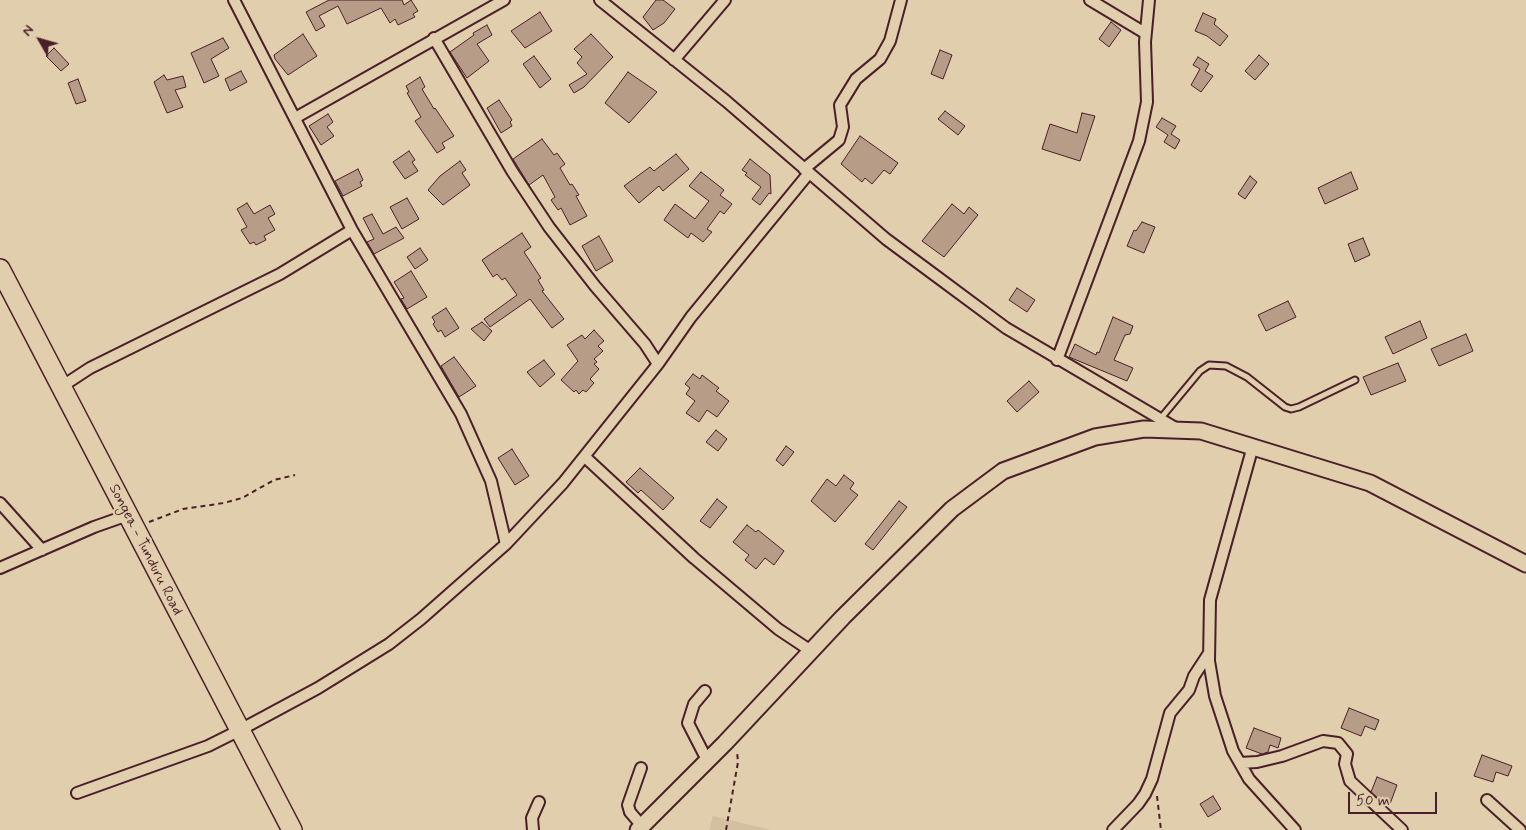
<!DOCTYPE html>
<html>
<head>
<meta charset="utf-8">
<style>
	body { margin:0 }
	#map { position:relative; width:1526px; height:830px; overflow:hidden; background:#e0ceac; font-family:Mynerve,sans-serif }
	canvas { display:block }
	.north { position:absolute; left:15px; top:15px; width:50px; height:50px; -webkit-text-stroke:4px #e0ceac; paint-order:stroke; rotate:308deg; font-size:14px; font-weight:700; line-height:20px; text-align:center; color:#4a1f2b }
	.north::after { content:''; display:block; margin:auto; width:18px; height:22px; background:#4a1f2b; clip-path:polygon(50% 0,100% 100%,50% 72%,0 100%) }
	.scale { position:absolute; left:1348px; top:792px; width:89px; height:22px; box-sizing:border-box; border:2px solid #4a1f2b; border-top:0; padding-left:6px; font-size:15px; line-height:18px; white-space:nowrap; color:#4a1f2b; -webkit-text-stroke:4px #e0ceac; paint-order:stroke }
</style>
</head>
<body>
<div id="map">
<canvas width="1526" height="830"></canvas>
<div class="north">N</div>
<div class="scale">50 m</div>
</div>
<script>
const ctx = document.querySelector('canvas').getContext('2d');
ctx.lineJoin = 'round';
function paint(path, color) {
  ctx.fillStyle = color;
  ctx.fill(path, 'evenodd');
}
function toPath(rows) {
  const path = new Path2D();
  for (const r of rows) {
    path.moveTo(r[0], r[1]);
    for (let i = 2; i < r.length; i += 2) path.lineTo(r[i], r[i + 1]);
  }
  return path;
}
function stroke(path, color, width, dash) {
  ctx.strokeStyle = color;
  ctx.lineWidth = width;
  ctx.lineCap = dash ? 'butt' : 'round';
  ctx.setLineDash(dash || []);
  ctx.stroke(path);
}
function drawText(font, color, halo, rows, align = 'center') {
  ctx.font = font + ' Mynerve,sans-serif';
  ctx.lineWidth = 4.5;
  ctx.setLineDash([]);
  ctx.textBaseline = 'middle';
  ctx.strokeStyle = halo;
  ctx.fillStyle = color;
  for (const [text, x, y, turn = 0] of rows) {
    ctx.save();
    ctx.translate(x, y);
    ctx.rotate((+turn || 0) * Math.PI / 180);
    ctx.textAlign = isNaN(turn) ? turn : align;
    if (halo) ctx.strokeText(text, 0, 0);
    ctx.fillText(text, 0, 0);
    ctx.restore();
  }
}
paint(toPath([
	[713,816,771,830,709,830]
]), '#d4bfa1');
const building = toPath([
	[329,0,402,0,404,5,411,0,418,11,413,14,415,17,398,25,395,19,390,23,381,8,347,24,338,6,319,16,325,26,316,31,306,12,329,0],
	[656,0,663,0,675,9,664,23,653,30,643,17,656,0],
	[540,12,552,31,525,48,511,31,540,12],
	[1203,13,1216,19,1214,24,1228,36,1220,46,1207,36,1195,31,1203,13],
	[1111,22,1121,30,1109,47,1099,39,1111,22],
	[487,25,492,35,477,44,489,61,467,78,450,52,474,35,473,33,487,25],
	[303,34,317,56,288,75,275,59,274,55,303,34],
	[591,34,613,57,584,87,574,93,569,85,587,74,577,63,582,57,574,49,591,34],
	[223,38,229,48,211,59,219,76,204,83,191,53,223,38],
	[54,48,69,64,61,71,46,56,54,48],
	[940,50,952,55,943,79,931,74,940,50],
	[1259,55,1269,64,1255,80,1245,71,1259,55],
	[534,56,551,79,540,88,523,64,534,56],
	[1198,57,1209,64,1205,71,1213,76,1201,92,1191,85,1200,69,1193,65,1198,57],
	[241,71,247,82,230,91,225,79,241,71],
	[628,72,657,92,629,123,605,103,628,72],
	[164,75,167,80,183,76,186,87,175,90,183,107,167,113,154,82,164,75],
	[420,77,425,87,422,89,434,109,435,108,454,136,442,143,445,148,437,153,415,121,421,117,407,93,409,92,406,86,420,77],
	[78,79,86,101,76,104,68,83,78,79],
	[499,100,512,120,510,122,512,126,501,133,487,108,499,100],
	[945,111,965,126,958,135,938,119,945,111],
	[1082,113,1095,116,1080,161,1042,149,1050,124,1077,133,1082,113],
	[328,114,333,122,327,127,334,136,321,145,309,126,328,114],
	[1162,118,1176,126,1171,134,1180,140,1175,149,1164,142,1168,135,1156,127,1162,118],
	[860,136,898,163,890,174,884,170,872,184,865,178,862,182,841,164,860,136],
	[542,139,554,155,557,153,565,164,560,168,570,185,572,184,579,195,576,196,587,216,570,225,561,208,558,210,551,200,555,197,543,175,529,185,513,159,542,139],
	[409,151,415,160,412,162,418,171,405,179,393,162,409,151],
	[676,154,689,169,663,191,659,186,639,203,624,186,650,167,654,171,676,154],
	[750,159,770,175,771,194,769,193,760,205,752,199,761,187,745,175,747,173,742,170,750,159],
	[460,161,466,170,462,173,470,185,443,205,428,190,440,176,460,161],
	[358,169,363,180,360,182,362,186,343,196,335,181,358,169],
	[701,172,724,190,720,195,732,204,724,214,720,211,707,229,712,232,703,242,691,233,688,238,664,220,675,204,695,219,709,201,689,186,701,172],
	[1351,172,1358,189,1325,204,1318,188,1351,172],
	[1250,176,1257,182,1245,199,1238,194,1250,176],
	[407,198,419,219,402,229,390,207,407,198],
	[247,203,254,214,270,205,275,214,268,218,275,230,264,236,266,240,256,245,254,242,250,244,241,230,247,227,237,209,247,203],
	[952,204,964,214,969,207,978,215,944,257,922,241,952,204],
	[372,214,383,234,396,227,404,238,374,254,367,242,374,239,363,218,372,214],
	[1142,222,1155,227,1144,253,1127,246,1134,230,1136,231,1142,222],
	[522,233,531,247,524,252,541,278,538,280,544,290,542,291,564,319,552,328,530,299,490,327,484,319,517,295,505,278,502,280,497,274,493,277,482,260,522,233],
	[599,236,613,261,596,271,582,246,599,236],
	[1363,238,1370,255,1355,262,1348,244,1363,238],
	[420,248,428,260,415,269,407,257,420,248],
	[411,271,427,297,407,309,401,299,404,298,394,282,411,271],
	[1017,288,1035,300,1027,312,1009,300,1017,288],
	[1288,301,1296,317,1266,331,1258,315,1288,301],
	[446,308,459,328,445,337,441,330,438,332,433,324,435,322,432,317,446,308],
	[1113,317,1133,326,1130,334,1125,335,1114,360,1133,368,1127,381,1069,357,1075,344,1096,355,1097,352,1099,353,1113,317],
	[1420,321,1427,338,1393,354,1385,337,1420,321],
	[482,322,492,331,484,341,471,329,482,322],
	[594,330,604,341,598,346,603,351,594,359,597,362,594,364,599,369,590,379,594,383,586,392,583,390,579,394,576,390,574,392,561,380,578,361,567,345,582,335,585,339,594,330],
	[1466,334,1473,351,1439,366,1431,349,1466,334],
	[454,357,476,386,459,397,441,366,454,357],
	[544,360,555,374,540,387,527,372,544,360],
	[1398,363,1406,381,1371,395,1363,377,1398,363],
	[693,374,700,379,702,375,719,388,716,391,729,401,717,417,707,410,699,422,686,413,695,401,686,394,690,388,685,384,693,374],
	[1029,381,1039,392,1017,412,1007,401,1029,381],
	[716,430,727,439,718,451,706,442,716,430],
	[786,446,794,452,783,466,776,460,786,446],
	[512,449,529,476,515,485,498,458,512,449],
	[640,468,674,498,663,510,641,490,638,493,626,482,640,468],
	[844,475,854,483,850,489,858,495,835,522,811,501,827,479,836,486,844,475],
	[717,499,727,507,710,528,700,521,717,499],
	[899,501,907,507,873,550,865,544,899,501],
	[747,525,756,532,758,530,784,551,774,565,765,558,756,569,745,560,749,555,733,542,747,525],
	[1349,708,1379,720,1375,730,1365,726,1361,736,1341,728,1349,708],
	[1254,728,1281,738,1278,748,1270,745,1268,752,1262,754,1246,748,1254,728],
	[1482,755,1512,766,1508,776,1496,772,1493,782,1474,776,1482,755],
	[1377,777,1397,785,1390,804,1381,801,1371,792,1377,777],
	[1213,796,1221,809,1208,817,1200,804,1213,796]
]);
paint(building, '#b79d88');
stroke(building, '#4a1f2b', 1);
const lane = toPath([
	[1161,418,1200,371,1209,365,1226,366,1247,377,1285,407,1291,409,1299,407,1355,380]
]);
const street = toPath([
	[234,0,352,230,461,414,491,481,506,544],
	[600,0,726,101,886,239,936,276,1006,328,1179,430],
	[1090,0,1145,33],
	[434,38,512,171,549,227,595,286,645,344,658,364],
	[674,60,725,0],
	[295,118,504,0],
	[804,169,839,140,843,127,840,105,856,79,880,59,890,41,901,0],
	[1057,360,1139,141,1147,102,1145,42,1149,0],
	[61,387,90,368,280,274,352,230],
	[1253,446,1210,600,1209,661,1215,696,1233,751,1249,779,1295,830],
	[585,457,694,558,778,629,811,651],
	[0,503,42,550],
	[0,568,94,527,128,515],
	[705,691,694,704,688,723,707,760],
	[1240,763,1257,762,1282,756,1323,741,1338,743,1347,754,1345,764,1350,781,1402,830],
	[641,768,628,805,630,812,642,826],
	[77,793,208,746,240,730,318,688,389,644,421,619,506,544,563,483,658,364,691,317,809,173],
	[1487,800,1520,830],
	[533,830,532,818,539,802],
	[1113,830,1138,804,1145,794,1152,779,1170,713,1189,690,1194,676,1209,653]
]);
const secondary = toPath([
	[638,830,725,743,843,617,952,509,1003,471,1095,437,1144,429,1201,431,1370,483,1526,564]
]);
const highway = toPath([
	[0,269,292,830]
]);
stroke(lane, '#4a1f2b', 9);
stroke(street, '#4a1f2b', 14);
stroke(secondary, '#4a1f2b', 19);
stroke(highway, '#4a1f2b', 22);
stroke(toPath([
	[149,522,183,509,224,503,242,498,274,480,295,475],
	[1157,796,1161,830],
	[726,830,738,762,737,751]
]), '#4a1f2b', 2, [5, 4]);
stroke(lane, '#e0ceac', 5);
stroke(street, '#e0ceac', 10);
stroke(secondary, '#e0ceac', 15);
stroke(highway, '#e0ceac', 19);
drawText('15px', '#4a1f2b', '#e0ceac', [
	["Songea - Tunduru Road",145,550,63]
]);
</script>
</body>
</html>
